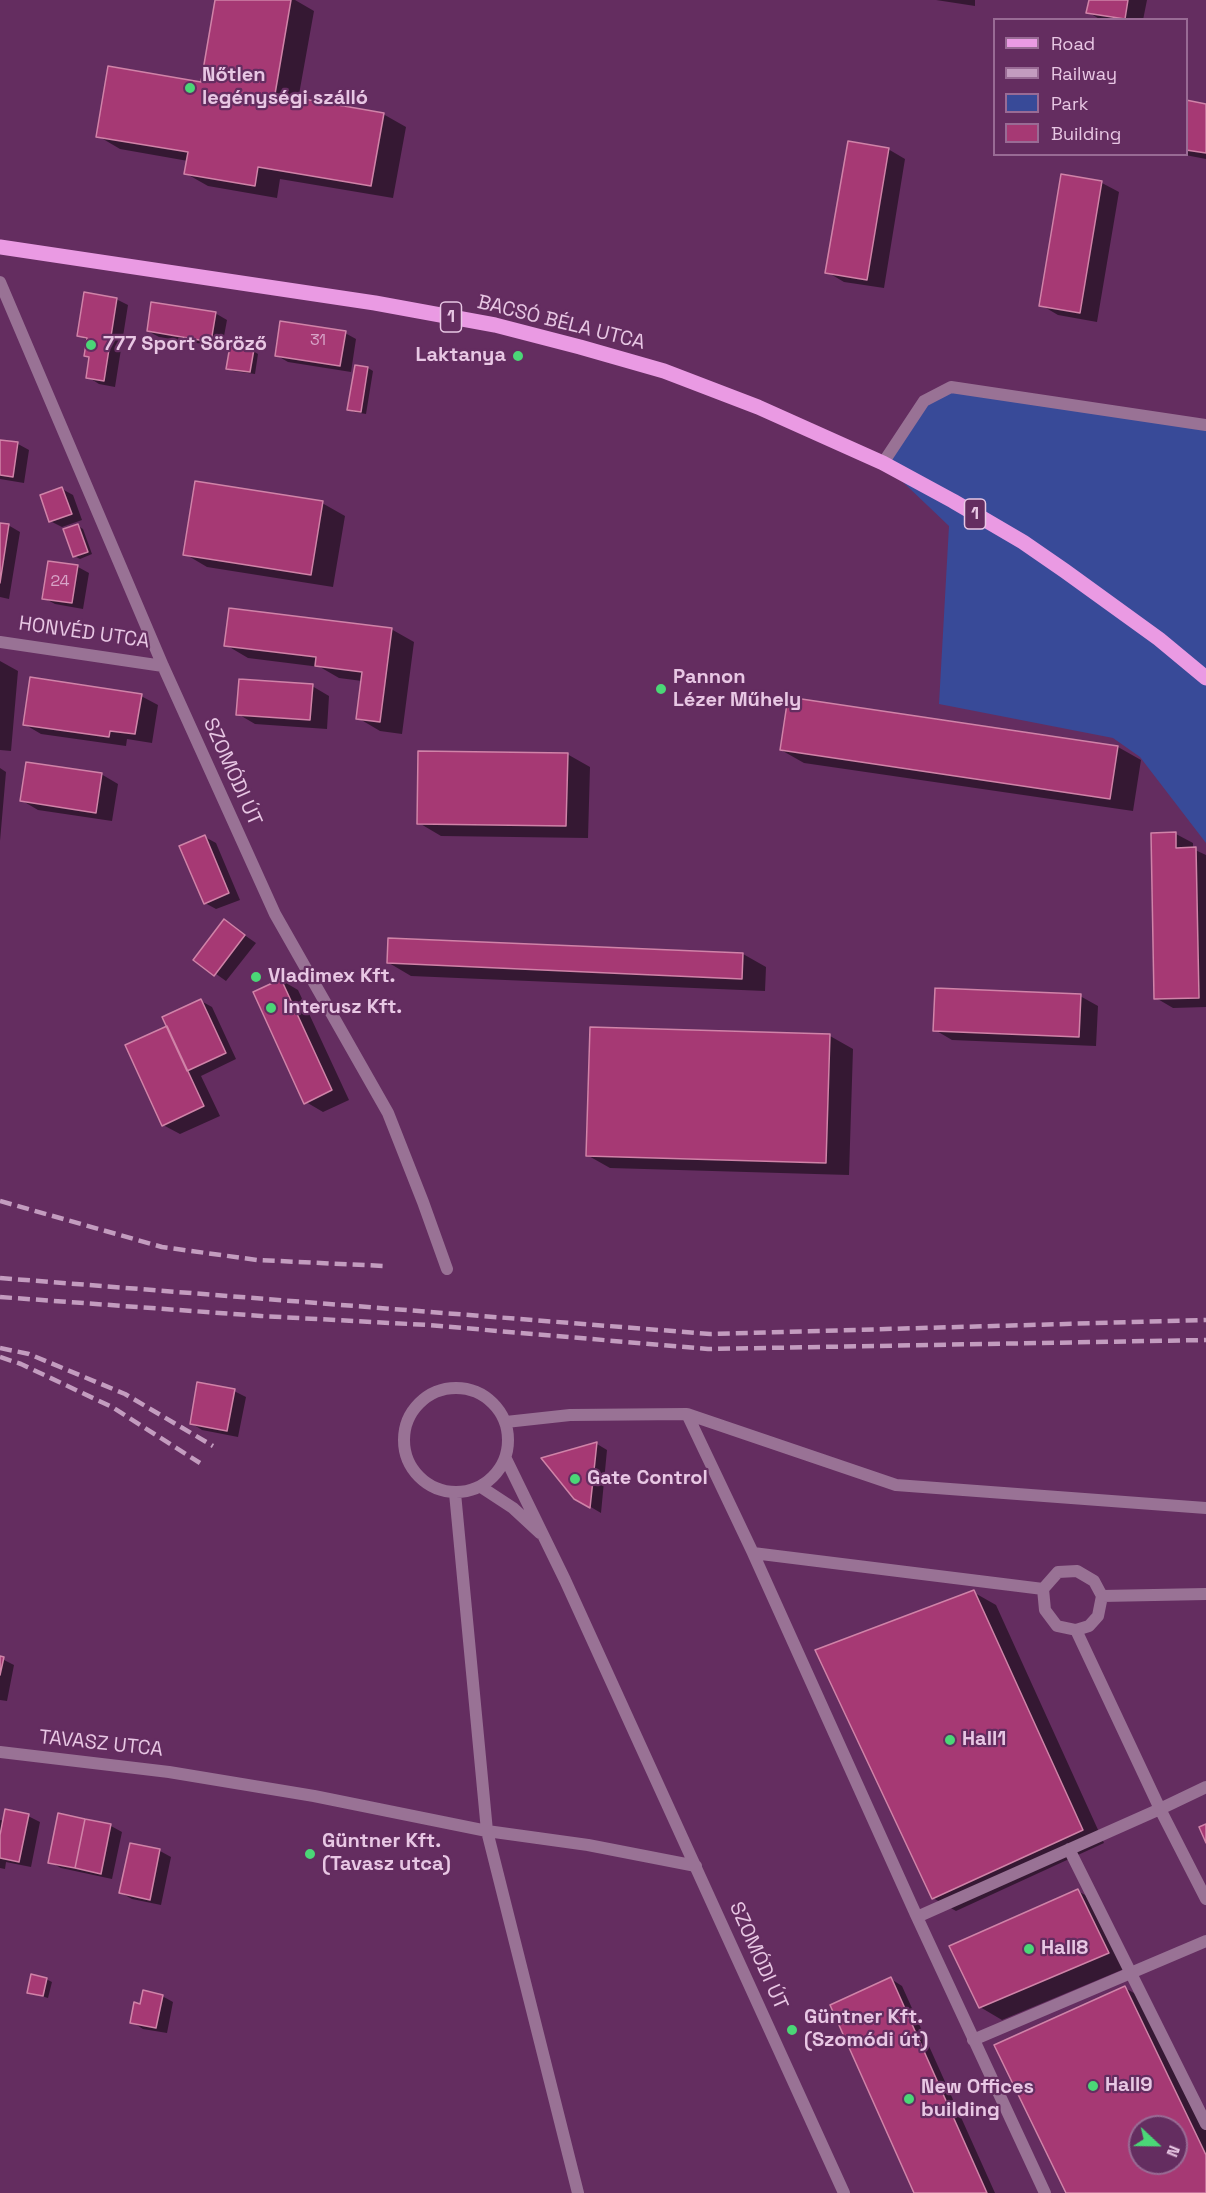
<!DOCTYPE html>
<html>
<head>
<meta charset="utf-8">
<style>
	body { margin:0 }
	#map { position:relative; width:1206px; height:2193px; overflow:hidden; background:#642d60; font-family:"Space Grotesk",sans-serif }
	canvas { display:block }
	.legend { position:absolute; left:993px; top:18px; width:195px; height:138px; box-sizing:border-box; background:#642d60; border:2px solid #996b95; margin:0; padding:8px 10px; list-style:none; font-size:18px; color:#e8c7e4 }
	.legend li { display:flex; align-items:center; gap:12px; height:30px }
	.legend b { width:30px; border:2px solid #996b95 }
	.north { position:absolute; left:1128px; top:2115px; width:60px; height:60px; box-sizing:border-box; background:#642d60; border:2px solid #996b95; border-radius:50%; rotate:112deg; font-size:16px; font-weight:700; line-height:24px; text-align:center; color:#e8c7e4 }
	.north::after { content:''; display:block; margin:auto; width:21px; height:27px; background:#4bd677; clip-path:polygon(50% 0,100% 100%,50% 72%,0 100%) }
</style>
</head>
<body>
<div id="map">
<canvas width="1206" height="2193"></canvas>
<ul class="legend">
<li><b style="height:8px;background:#ea9ae3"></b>Road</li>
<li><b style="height:8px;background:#c39cbf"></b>Railway</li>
<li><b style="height:16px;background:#384a98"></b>Park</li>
<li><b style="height:16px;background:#a63974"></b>Building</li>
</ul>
<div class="north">N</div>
</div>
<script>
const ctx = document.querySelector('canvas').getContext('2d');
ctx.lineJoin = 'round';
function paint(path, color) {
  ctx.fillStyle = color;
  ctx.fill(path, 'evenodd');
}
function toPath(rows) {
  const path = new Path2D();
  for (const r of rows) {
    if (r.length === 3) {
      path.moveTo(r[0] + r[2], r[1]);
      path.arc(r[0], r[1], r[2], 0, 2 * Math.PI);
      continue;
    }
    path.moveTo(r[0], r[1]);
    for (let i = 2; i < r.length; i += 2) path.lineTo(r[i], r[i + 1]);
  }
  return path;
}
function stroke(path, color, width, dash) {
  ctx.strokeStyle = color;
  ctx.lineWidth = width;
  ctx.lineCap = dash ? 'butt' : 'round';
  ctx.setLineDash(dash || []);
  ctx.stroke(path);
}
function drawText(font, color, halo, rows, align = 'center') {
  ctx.font = font + ' "Space Grotesk",sans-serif';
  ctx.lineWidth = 4.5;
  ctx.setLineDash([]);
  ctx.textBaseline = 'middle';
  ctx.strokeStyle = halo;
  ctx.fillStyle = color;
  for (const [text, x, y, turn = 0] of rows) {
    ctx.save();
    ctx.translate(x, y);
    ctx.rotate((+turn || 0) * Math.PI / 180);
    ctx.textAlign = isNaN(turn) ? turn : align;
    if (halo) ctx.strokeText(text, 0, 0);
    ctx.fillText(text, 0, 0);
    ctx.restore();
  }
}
paint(toPath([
	[951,387,1206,425,1206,843,1140,757,1113,738,939,704,949,526,883,463,924,401]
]), '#384a98');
paint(toPath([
	[217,0,295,0,314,11,298,100,383,114,406,127,393,198,280,179,277,198,208,186,185,173,188,161,120,149,98,136,202,84],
	[936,0,975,0,975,6],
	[1090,0,1147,0,1143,20,1101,20,1088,12],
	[1186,102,1206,105,1206,159,1180,154,1186,154],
	[888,149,905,159,884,288,844,282,827,272],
	[1062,176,1102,183,1119,192,1097,322,1058,315,1041,305],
	[116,299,128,305,115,387,99,384,88,377,91,358,88,341,79,335],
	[215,313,227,320,222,347,159,337,148,331],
	[345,333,356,339,351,372,288,362,276,355],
	[253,351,258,354,255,374,233,371,228,368],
	[368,368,373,371,366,414,354,412,349,409],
	[0,441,18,444,29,450,24,483,0,479],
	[62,489,73,495,82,520,62,527,50,521],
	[322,503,345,516,333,587,207,567,185,554],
	[0,524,8,525,20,532,9,599,0,597],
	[78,526,83,529,92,554,80,559,74,556],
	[78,567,89,573,83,609,55,604,44,598],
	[391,629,414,642,402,734,380,731,358,718,362,681,339,678,320,667,248,658,226,645],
	[0,661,18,671,11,751,0,750],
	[312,686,329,696,327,729,255,724,238,714],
	[141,696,158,705,152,743,127,739,126,746,41,734,24,724],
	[789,699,1118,747,1141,760,1133,811,804,763,781,750],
	[567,754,590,767,588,838,441,836,419,823],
	[0,768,6,772,0,841],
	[101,774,118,784,112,821,38,810,21,800],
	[1176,834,1193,843,1193,849,1206,855,1206,1007,1173,1008,1156,998],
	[205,837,216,843,240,900,216,909,205,903],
	[224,921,256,943,226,981,195,959],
	[743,954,766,967,765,991,411,976,389,963],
	[281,980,298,990,349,1100,323,1112,306,1102],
	[1080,996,1098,1006,1096,1046,952,1040,935,1030],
	[201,1001,212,1007,236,1059,201,1076,220,1116,180,1134,163,1125,168,1027],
	[592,1029,830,1036,853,1049,849,1175,610,1168,587,1155],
	[234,1391,246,1397,238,1437,202,1430,191,1423],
	[597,1444,607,1450,601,1513,584,1503],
	[973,1592,996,1605,1104,1843,956,1911,933,1898],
	[0,1658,14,1665,7,1701,0,1700],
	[28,1816,40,1822,31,1867,6,1862,5,1869,0,1868,0,1820,4,1821],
	[111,1826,122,1832,112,1879,61,1868,50,1862],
	[131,1845,160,1851,171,1857,161,1905,132,1899,121,1893],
	[1078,1891,1101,1904,1131,1966,1002,2020,980,2007],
	[46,1979,52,1982,48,1998,28,1992],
	[891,1979,902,1986,995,2193,916,2193],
	[1125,1988,1148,2001,1206,2123,1206,2193,1067,2193],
	[1140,2127,1176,2127,1176,2163,1140,2163],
	[162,1996,173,2002,167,2033,143,2029,132,2022,141,2005]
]), '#0007');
const building = toPath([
	[215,0,291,0,275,94,384,113,371,186,258,167,255,186,184,174,188,152,96,137,108,66,201,82,215,0],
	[1089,0,1128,0,1125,19,1086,13,1089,0],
	[1186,100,1206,104,1206,153,1186,150,1186,100],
	[848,141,889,148,867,280,825,273,848,141],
	[1061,174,1102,181,1080,313,1039,306,1061,174],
	[84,292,117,298,104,381,86,378,89,357,84,356,87,338,77,336,84,292],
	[151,302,216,312,211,342,147,331,151,302],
	[280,321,346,331,340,366,275,356,280,321],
	[230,346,254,349,250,372,226,369,230,346],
	[355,365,368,367,361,412,347,410,355,365],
	[0,440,18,442,13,477,0,475,0,440],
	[195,481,323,501,311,575,183,555,195,481],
	[62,487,72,514,49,522,40,495,62,487],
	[0,523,9,524,0,583,0,523],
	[78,524,88,552,73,557,63,529,78,524],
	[48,561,78,565,72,603,42,599,48,561],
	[229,608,392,628,380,722,356,719,362,672,315,666,316,657,224,646,229,608],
	[30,677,142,694,135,734,110,731,109,737,23,725,30,677],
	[239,679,313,684,310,720,236,715,239,679],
	[788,697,1118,746,1110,799,780,750,788,697],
	[418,751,568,753,566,826,417,824,418,751],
	[26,762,102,773,96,813,20,801,26,762],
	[1176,832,1176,848,1196,847,1199,998,1154,999,1151,833,1176,832],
	[205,835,229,893,204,904,179,846,205,835],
	[224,919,245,935,214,976,193,960,224,919],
	[388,938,743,953,742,979,387,963,388,938],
	[281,979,332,1090,304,1104,253,992,281,979],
	[935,988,1081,994,1079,1037,933,1031,935,988],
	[201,999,226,1053,187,1071,162,1017,201,999],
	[167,1026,204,1106,162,1126,125,1045,167,1026],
	[590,1027,830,1034,826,1163,586,1156,590,1027],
	[197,1382,235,1389,227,1431,190,1424,197,1382],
	[597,1442,590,1508,574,1499,541,1458,597,1442],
	[974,1590,1083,1830,932,1899,815,1650,974,1590],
	[0,1656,4,1657,0,1675,0,1656],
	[5,1809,29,1814,19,1862,0,1858,0,1835,5,1809],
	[58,1813,85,1819,75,1868,48,1863,58,1813],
	[85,1819,111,1824,101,1874,75,1868,85,1819],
	[1206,1824,1206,1843,1199,1827,1206,1824],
	[130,1843,160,1849,150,1900,119,1893,130,1843],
	[1078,1889,1109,1953,979,2008,949,1946,1078,1889],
	[31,1974,47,1978,43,1996,27,1993,31,1974],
	[891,1977,987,2193,914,2193,830,2005,891,1977],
	[1125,1986,1206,2155,1206,2193,1066,2193,994,2045,1125,1986],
	[1140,2127,1176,2127,1176,2163,1140,2163,1140,2127],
	[143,1990,163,1995,156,2028,130,2023,134,2002,140,2004,143,1990]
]);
paint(building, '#a63974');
stroke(building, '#d083a8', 1.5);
stroke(toPath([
	[0,282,163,666,275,914,388,1113,423,1202,447,1269],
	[883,463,924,401,951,387,1206,425],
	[0,642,163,666],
	[456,1440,52],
	[506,1422,570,1415,687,1414],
	[506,1459,565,1580,844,2193],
	[481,1487,513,1508,540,1533],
	[455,1493,487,1831,578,2193],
	[753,1553,917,1917,1160,1809,1076,1630],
	[1077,1571,1094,1581,1102,1596,1098,1616,1089,1626,1076,1630,1057,1626,1045,1610,1043,1589,1058,1572,1077,1571],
	[1043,1589,753,1553,687,1414,896,1485,1206,1508],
	[1102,1596,1206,1594],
	[0,1752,169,1772,314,1796,487,1831,588,1845,696,1866],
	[1206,1787,1160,1809,1206,1899],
	[1069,1849,1206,2124],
	[917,1917,1045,2193],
	[973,2040,1206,1941]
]), '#997295', 12);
stroke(toPath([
	[0,247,375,303,495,325,580,347,664,371,758,407,883,463,953,501,1023,542,1065,571,1159,639,1206,678]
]), '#ea9ae3', 15);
stroke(toPath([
	[0,1201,162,1247,257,1260,384,1266],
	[0,1278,710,1334,1206,1320],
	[0,1297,261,1316,428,1325,708,1349,1206,1340],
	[0,1348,29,1354,125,1394,213,1446],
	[0,1357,21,1364,112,1407,200,1463]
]), '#c39cbf', 4.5, [12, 6]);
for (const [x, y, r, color] of [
	[190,88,6,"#4bd677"],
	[91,345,6,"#4bd677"],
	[518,356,6,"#4bd677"],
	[661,689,6,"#4bd677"],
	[256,977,6,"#4bd677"],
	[271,1008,6,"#4bd677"],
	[575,1479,6,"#4bd677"],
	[950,1740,6,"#4bd677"],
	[310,1854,6,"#4bd677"],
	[1029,1949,6,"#4bd677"],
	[792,2030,6,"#4bd677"],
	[1093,2086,6,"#4bd677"],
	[909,2099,6,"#4bd677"]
]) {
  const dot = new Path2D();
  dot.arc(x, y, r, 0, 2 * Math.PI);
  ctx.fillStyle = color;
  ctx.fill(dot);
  stroke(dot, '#642d60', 2);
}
drawText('16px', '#d8a4c8', null, [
	["31",318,341],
	["24",60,582]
]);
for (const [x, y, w] of [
	[451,317,21],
	[975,514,21]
]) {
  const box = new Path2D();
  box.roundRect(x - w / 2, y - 15, w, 30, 4.5);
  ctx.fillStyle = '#642d60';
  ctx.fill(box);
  stroke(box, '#e8c7e4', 1.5);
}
drawText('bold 18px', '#e8c7e4', null, [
	["1",451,317],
	["1",975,514]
]);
drawText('bold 20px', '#e8c7e4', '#642d60', [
	["Nőtlen",202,76],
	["legénységi szálló",202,99],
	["777 Sport Söröző",103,345],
	["Laktanya",506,356,"right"],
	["Pannon",673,678],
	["Lézer Műhely",673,701],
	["Vladimex Kft.",268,977],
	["Interusz Kft.",283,1008],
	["Gate Control",587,1479],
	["Hall1",962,1740],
	["Güntner Kft.",322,1842],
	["(Tavasz utca)",322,1865],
	["Hall8",1041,1949],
	["Güntner Kft.",804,2018],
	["(Szomódi út)",804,2041],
	["Hall9",1105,2086],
	["New Offices",921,2088],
	["building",921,2111]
], 'left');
drawText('20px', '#e8c7e4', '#642d60', [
	["BACSÓ BÉLA UTCA",561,323,14],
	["HONVÉD UTCA",84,633,8],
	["SZOMÓDI ÚT",232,772,66],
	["TAVASZ UTCA",101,1744,6],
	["SZOMÓDI ÚT",758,1956,66]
]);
</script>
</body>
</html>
